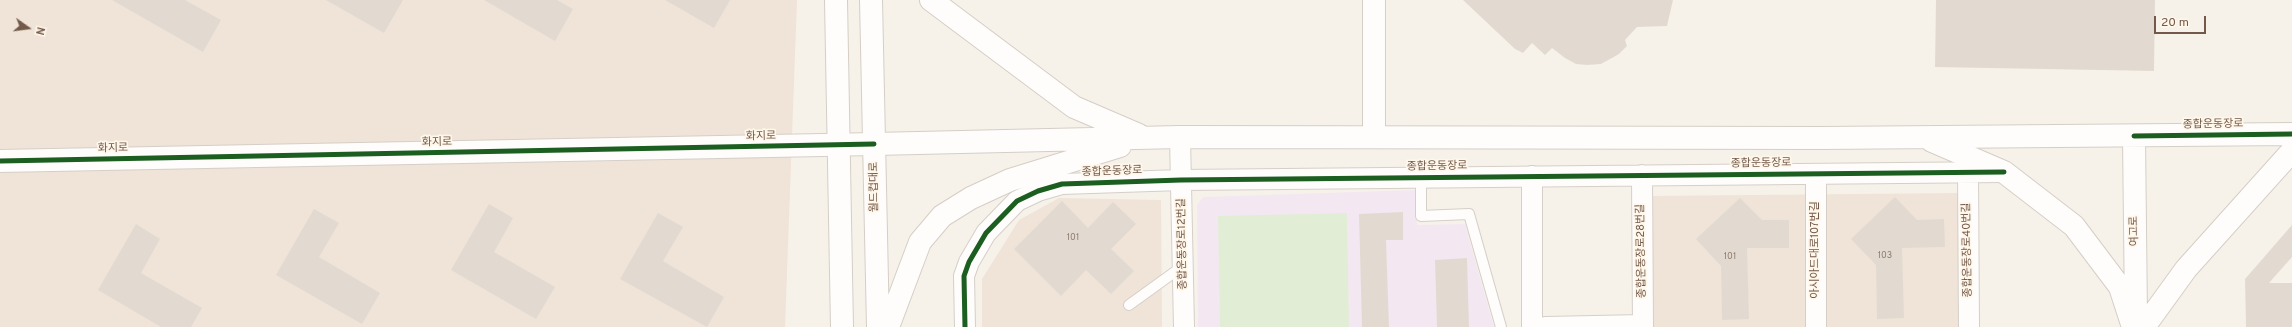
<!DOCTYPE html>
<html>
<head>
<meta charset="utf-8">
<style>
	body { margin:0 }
	#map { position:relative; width:2292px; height:327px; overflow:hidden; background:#f6f2ea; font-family:Overpass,sans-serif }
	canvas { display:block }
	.north { position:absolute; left:8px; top:8px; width:40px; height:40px; -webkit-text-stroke:3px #fff7ea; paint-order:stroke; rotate:104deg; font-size:11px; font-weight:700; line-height:16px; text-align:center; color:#73594a }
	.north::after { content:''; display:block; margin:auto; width:14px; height:18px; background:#73594a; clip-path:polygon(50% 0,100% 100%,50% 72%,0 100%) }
	.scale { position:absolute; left:2154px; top:16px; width:52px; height:18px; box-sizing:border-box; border:2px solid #73594a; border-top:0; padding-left:5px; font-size:12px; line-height:14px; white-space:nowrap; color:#73594a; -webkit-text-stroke:3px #fff7ea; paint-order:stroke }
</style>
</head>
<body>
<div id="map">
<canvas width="2292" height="327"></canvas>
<div class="north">N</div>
<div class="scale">20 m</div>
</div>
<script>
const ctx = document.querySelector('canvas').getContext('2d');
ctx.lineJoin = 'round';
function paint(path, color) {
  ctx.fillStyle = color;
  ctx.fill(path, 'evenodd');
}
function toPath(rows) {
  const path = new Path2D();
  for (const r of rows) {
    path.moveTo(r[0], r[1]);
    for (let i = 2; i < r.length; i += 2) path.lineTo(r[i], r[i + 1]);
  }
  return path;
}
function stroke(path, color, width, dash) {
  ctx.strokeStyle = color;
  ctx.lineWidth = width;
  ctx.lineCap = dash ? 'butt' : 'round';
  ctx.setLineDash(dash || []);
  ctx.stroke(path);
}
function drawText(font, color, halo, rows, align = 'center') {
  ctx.font = font + ' Overpass,"Noto Sans KR",sans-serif';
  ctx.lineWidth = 3.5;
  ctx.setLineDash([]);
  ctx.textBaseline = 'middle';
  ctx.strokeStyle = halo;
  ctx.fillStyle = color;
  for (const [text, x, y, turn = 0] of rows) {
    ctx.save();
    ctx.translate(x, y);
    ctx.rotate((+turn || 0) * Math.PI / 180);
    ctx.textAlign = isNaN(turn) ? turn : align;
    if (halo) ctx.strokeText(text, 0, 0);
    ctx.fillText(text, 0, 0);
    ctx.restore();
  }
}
paint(toPath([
	[0,0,797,0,785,327,0,327],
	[1959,193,1959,327,1652,327,1651,196],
	[1059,198,1161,200,1162,327,982,327,982,279,1019,220]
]), '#efe4d7');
paint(toPath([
	[1415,190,1417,225,1465,224,1494,327,1198,327,1197,205,1203,197]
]), '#f3e8f2');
paint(toPath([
	[1347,213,1349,327,1220,327,1218,216]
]), '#e2edd5');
paint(toPath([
	[112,0,185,0,221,20,203,52],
	[326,0,403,0,384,33],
	[484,0,557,0,573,9,555,41],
	[665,0,730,0,714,28],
	[1463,0,1673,0,1667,26,1637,27,1625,40,1627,46,1619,54,1601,64,1587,65,1576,64,1565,58,1552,48,1545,55,1532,43,1523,53,1515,49],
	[1936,0,2155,0,2154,71,1935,67],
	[1895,197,1917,220,1944,219,1945,247,1902,248,1904,318,1877,319,1876,265,1851,239],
	[1740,198,1762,220,1789,220,1789,248,1747,248,1749,319,1722,320,1721,266,1696,239],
	[1062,201,1088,228,1113,202,1136,224,1111,249,1134,271,1111,294,1086,270,1061,296,1014,249],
	[489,204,513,218,494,252,555,287,536,319,451,270],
	[314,209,339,223,319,257,380,293,362,324,276,275],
	[1403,212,1403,240,1386,240,1389,327,1362,327,1359,214],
	[658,213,683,227,663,261,724,297,707,327,620,279],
	[136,224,160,239,141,273,202,308,191,327,161,327,98,290],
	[2292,225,2292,257,2269,283,2292,283,2292,327,2246,327,2245,279],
	[1467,258,1469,327,1437,327,1435,260]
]), '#e2dad1');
const service = toPath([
	[1421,177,1421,216,1469,214,1501,327],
	[1129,305,1183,266]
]);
const minor = toPath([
	[1180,137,1184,327],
	[1968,172,1969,327],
	[1816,174,1816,327],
	[1642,175,1643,327],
	[1532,176,1532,327],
	[965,327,964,276,969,262,986,233,1017,201,1038,191,1062,184,1181,180,2004,172],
	[1545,327,1643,325]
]);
const tertiary = toPath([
	[1374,0,1374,137],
	[0,161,874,144]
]);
const secondary = toPath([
	[836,0,842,327],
	[871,0,878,327],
	[931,0,1074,107,1139,135],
	[2134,136,2136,316],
	[1932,141,2004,172,2074,226,2120,287,2133,327],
	[874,144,1180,137,1822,138,2292,134],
	[888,327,920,242,942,216,971,198,1010,180,1120,146],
	[2144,327,2186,269,2292,151]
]);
stroke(service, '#d5cfc8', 12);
stroke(minor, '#d5cfc8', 22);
stroke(tertiary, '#d5cfc8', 24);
stroke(secondary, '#d5cec6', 24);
stroke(service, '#fefdfc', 10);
stroke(minor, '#fefdfc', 20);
stroke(tertiary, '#fefdfc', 22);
stroke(secondary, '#fefdfc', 22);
stroke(toPath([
	[2134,136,2292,134],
	[0,161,874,144],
	[965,327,964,276,969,262,986,233,1017,201,1038,191,1062,184,1181,180,2004,172]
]), '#1b5e20', 5);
drawText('9px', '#907b6e', null, [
	["101",1073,238],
	["103",1885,256],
	["101",1730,257]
]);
drawText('11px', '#73594a', '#fff7ea', [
	["종합운동장로",2213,125,-1],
	["화지로",761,137,-1],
	["화지로",437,143,-1],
	["화지로",113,149,-1],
	["종합운동장로",1761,164,-1],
	["종합운동장로",1437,167,-1],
	["종합운동장로",1112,172,-2],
	["월드컵대로",875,187,-91],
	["여고로",2135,231,-91],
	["종합운동장로12번길",1183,244,-91],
	["아시아드대로107번길",1816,250,-90],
	["종합운동장로40번길",1968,250,-91],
	["종합운동장로28번길",1642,251,-91]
]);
</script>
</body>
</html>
